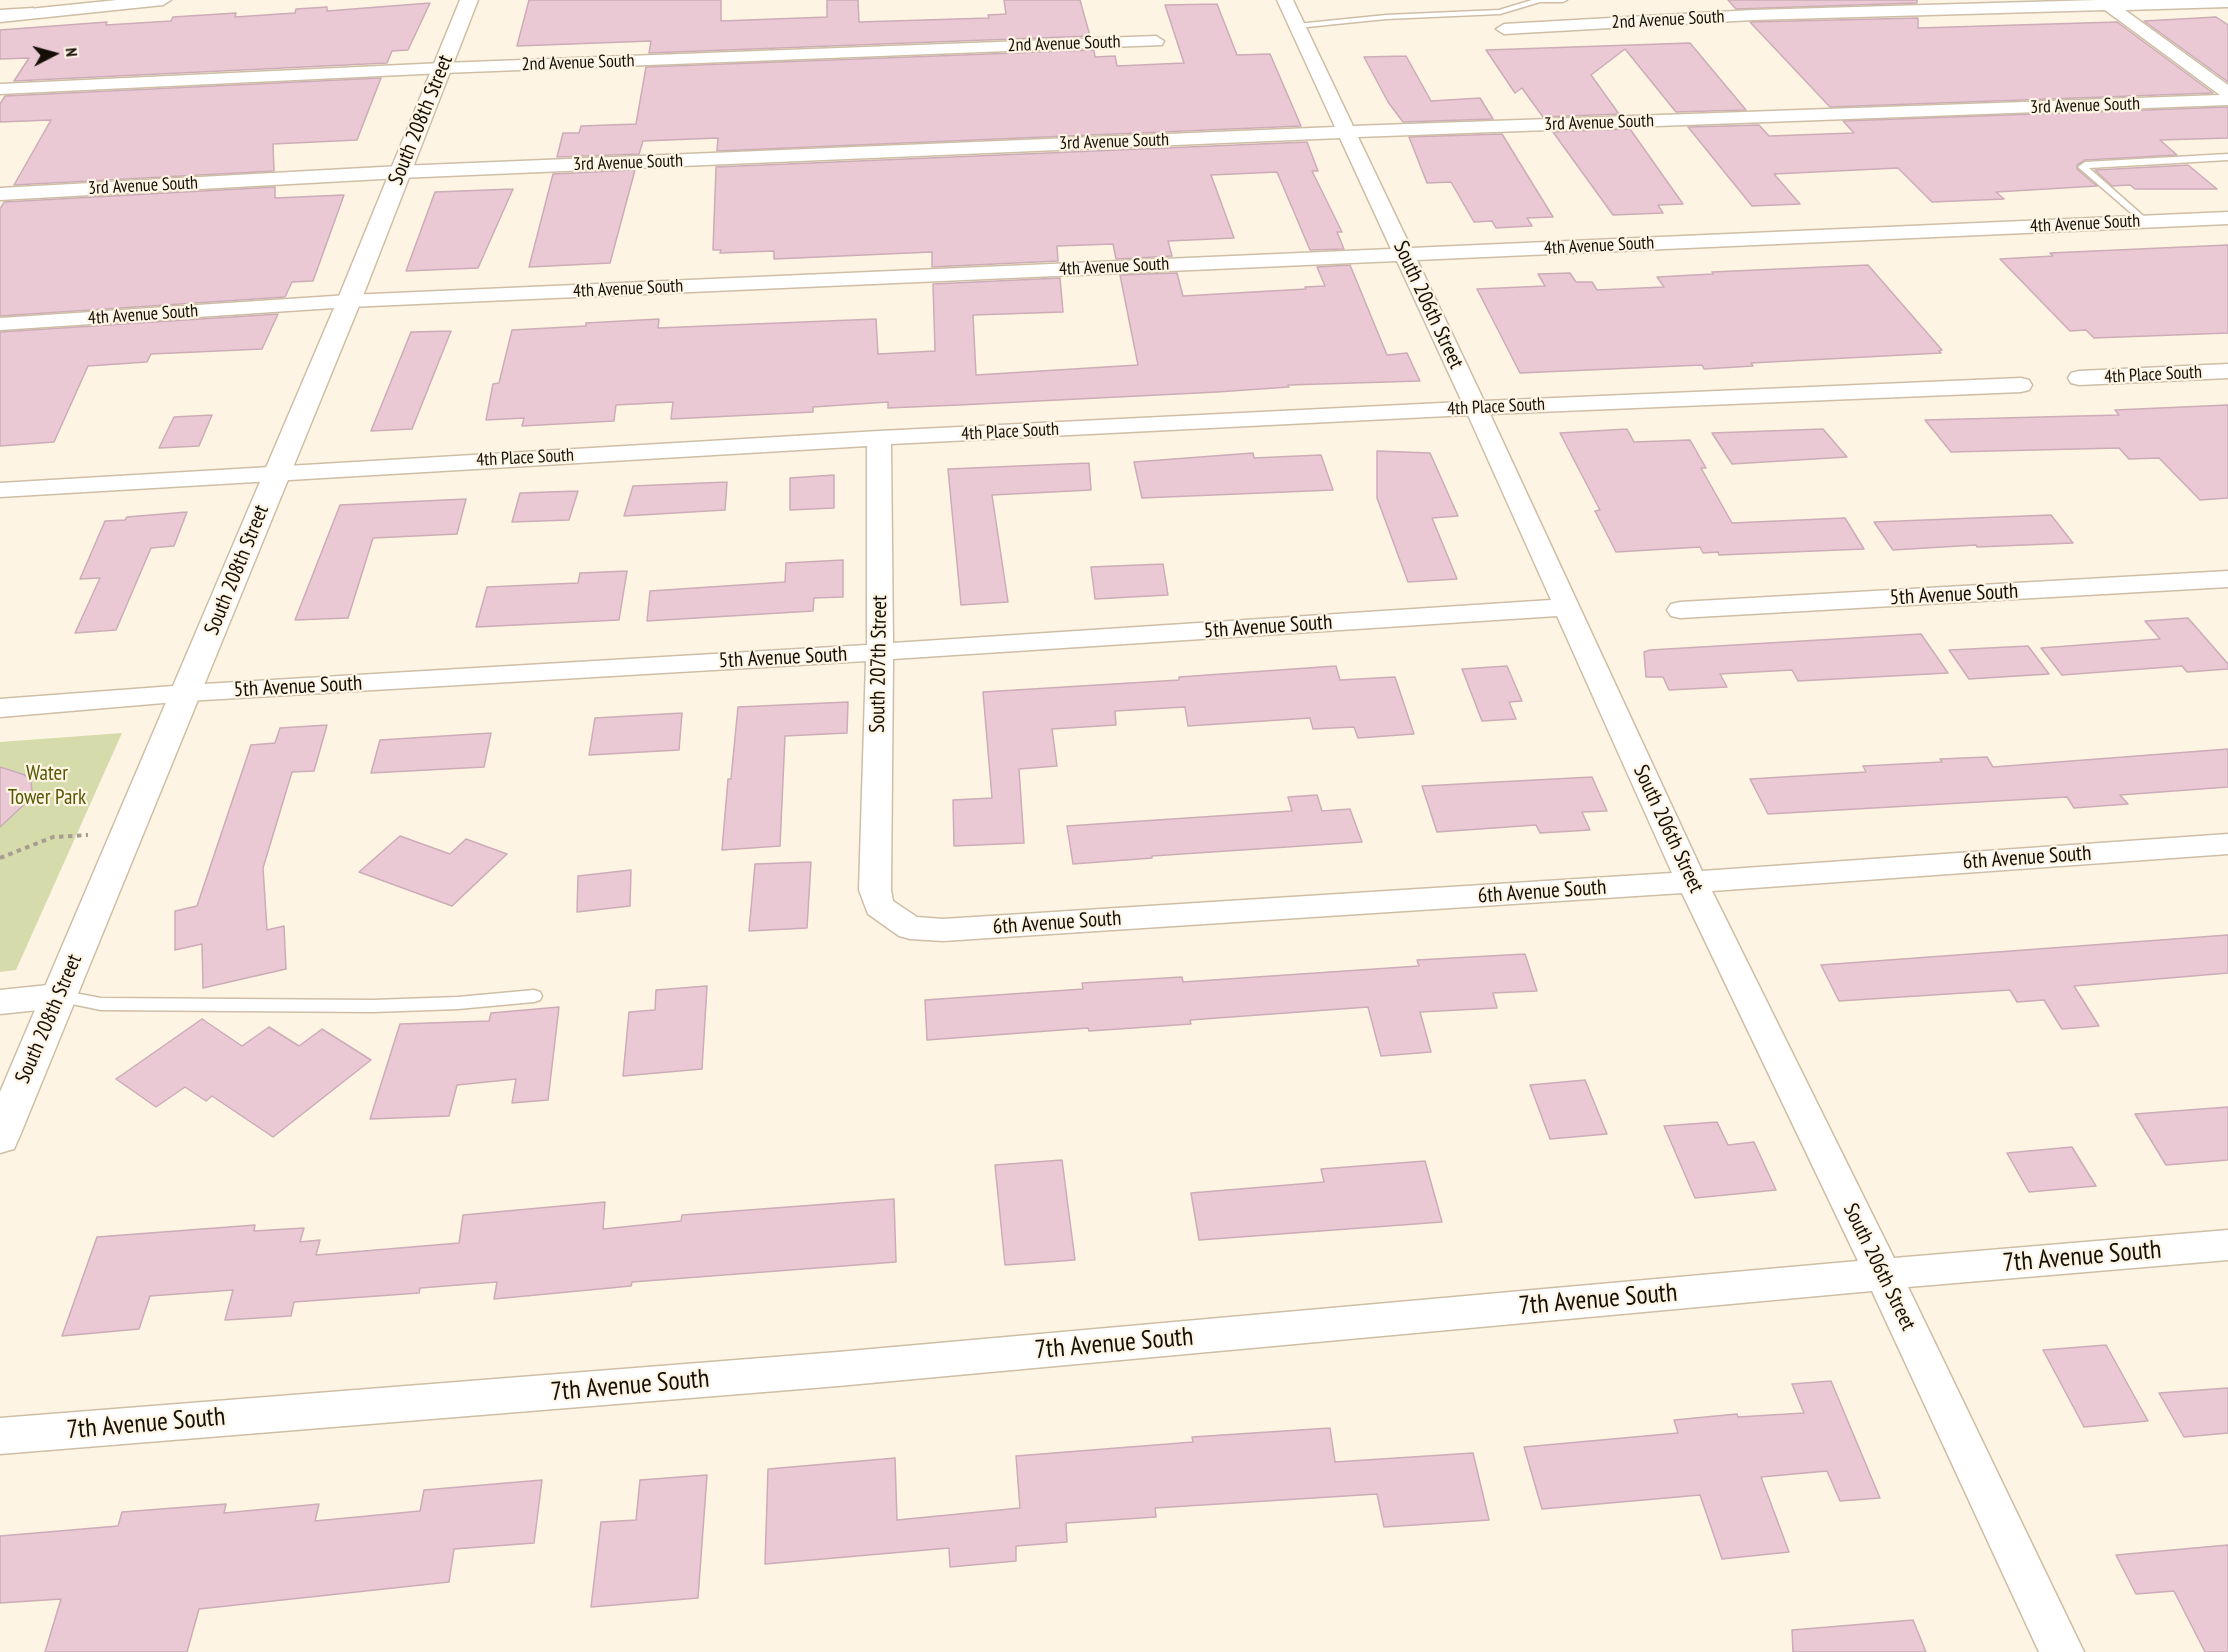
<!DOCTYPE html>
<html>
<head>
<meta charset="utf-8">
<style>
	body { margin:0 }
	#map { position:relative; width:2228px; height:1652px; overflow:hidden; background:#fef4e4; font-family:"PT Sans Narrow",sans-serif }
	canvas { display:block }
	.north { position:absolute; left:24px; top:24px; width:60px; height:60px; -webkit-text-stroke:4px #fef4e4; paint-order:stroke; rotate:84deg; font-size:16px; font-weight:700; line-height:24px; text-align:center; color:#140f06 }
	.north::after { content:''; display:block; margin:auto; width:21px; height:27px; background:#140f06; clip-path:polygon(50% 0,100% 100%,50% 72%,0 100%) }
</style>
</head>
<body>
<div id="map">
<canvas width="2228" height="1652"></canvas>
<div class="north">N</div>
</div>
<script>
const ctx = document.querySelector('canvas').getContext('2d');
ctx.lineJoin = 'round';
function paint(path, color) {
  ctx.fillStyle = color;
  ctx.fill(path, 'evenodd');
}
function toPath(rows) {
  const path = new Path2D();
  for (const r of rows) {
    path.moveTo(r[0], r[1]);
    for (let i = 2; i < r.length; i += 2) path.lineTo(r[i], r[i + 1]);
  }
  return path;
}
function stroke(path, color, width, dash) {
  ctx.strokeStyle = color;
  ctx.lineWidth = width;
  ctx.lineCap = dash ? 'butt' : 'round';
  ctx.setLineDash(dash || []);
  ctx.stroke(path);
}
function drawText(font, color, halo, rows, align = 'center') {
  ctx.font = font + ' "PT Sans Narrow",sans-serif';
  ctx.lineWidth = 4.5;
  ctx.setLineDash([]);
  ctx.textBaseline = 'middle';
  ctx.strokeStyle = halo;
  ctx.fillStyle = color;
  for (const [text, x, y, turn = 0] of rows) {
    ctx.save();
    ctx.translate(x, y);
    ctx.rotate((+turn || 0) * Math.PI / 180);
    ctx.textAlign = isNaN(turn) ? turn : align;
    if (halo) ctx.strokeText(text, 0, 0);
    ctx.fillText(text, 0, 0);
    ctx.restore();
  }
}
paint(toPath([
	[122,733,16,970,0,972,0,742]
]), '#d6dbab');
const building = toPath([
	[529,0,721,0,721,21,827,17,827,0,858,0,859,22,989,18,988,15,1006,14,1004,0,1080,0,1090,36,649,53,651,41,517,46,529,0],
	[1728,0,1917,0,1917,3,1736,9,1728,0],
	[430,3,408,50,392,51,387,63,14,81,29,58,0,59,0,30,107,22,106,25,171,21,173,17,236,13,235,17,295,13,296,9,327,7,327,11,430,3],
	[1217,4,1237,55,1270,54,1301,126,717,151,718,138,643,141,639,154,557,157,563,133,579,133,581,126,636,124,646,67,1094,50,1095,57,1115,56,1117,66,1184,63,1165,5,1217,4],
	[2216,17,2228,25,2228,82,2144,21,2216,17],
	[1918,18,1918,28,2117,22,2213,93,1830,107,1750,22,1918,18],
	[1690,43,1746,110,1676,112,1625,49,1591,75,1619,114,1543,117,1522,88,1515,93,1486,50,1690,43],
	[1406,56,1431,101,1480,98,1493,119,1403,122,1388,102,1364,57,1406,56],
	[381,78,357,140,273,144,274,171,14,185,51,120,0,122,0,104,5,96,381,78],
	[2228,107,2228,138,2160,140,2177,155,2085,160,2077,165,2077,169,2097,186,1996,192,2004,199,1932,202,1898,168,1774,174,1800,204,1752,206,1688,127,1759,125,1769,136,1854,133,1843,121,2228,107],
	[1630,129,1683,204,1658,205,1663,213,1613,215,1553,132,1630,129],
	[1502,134,1553,217,1527,218,1532,226,1496,228,1492,221,1474,222,1451,182,1427,183,1409,137,1502,134],
	[1307,142,1318,171,1312,171,1342,232,1337,232,1344,249,1310,250,1277,172,1211,175,1234,238,1168,241,1172,256,1116,259,1113,244,1057,246,1058,261,932,267,932,252,774,259,774,251,720,253,721,250,713,250,716,167,1307,142],
	[2188,165,2217,189,2135,189,2130,185,2112,186,2095,170,2188,165],
	[635,170,610,263,529,267,553,174,635,170],
	[275,187,275,198,344,195,313,281,292,282,285,297,0,316,0,209,4,202,275,187],
	[513,189,478,268,406,271,435,192,513,189],
	[2228,245,2228,333,2094,338,2086,330,2070,331,2000,259,2053,256,2050,253,2228,245],
	[1350,265,1387,355,1407,353,1420,381,1288,385,1289,387,1217,392,959,405,888,408,888,402,813,407,813,412,671,419,673,402,616,405,614,421,522,426,524,418,486,420,493,384,499,383,512,330,586,326,586,323,659,319,658,328,876,319,878,354,935,351,933,284,1060,278,1063,312,973,315,976,375,1138,365,1120,275,1177,273,1183,296,1306,289,1305,287,1325,286,1317,267,1350,265],
	[1868,265,1942,350,1939,351,1941,353,1751,363,1753,366,1704,369,1702,365,1520,373,1477,289,1545,286,1538,274,1570,273,1576,282,1592,282,1597,290,1664,287,1657,277,1713,274,1712,272,1868,265],
	[278,314,262,349,151,354,147,362,88,366,54,442,0,446,0,332,278,314],
	[451,331,412,429,371,431,411,332,451,331],
	[2228,405,2228,498,2200,500,2159,458,2129,459,2119,448,1951,452,1925,420,2119,415,2115,410,2228,405],
	[212,415,199,446,159,448,174,417,212,415],
	[1627,429,1634,442,1690,440,1706,468,1701,468,1732,523,1845,518,1864,549,1719,555,1718,552,1703,553,1700,547,1616,552,1595,511,1600,510,1560,433,1627,429],
	[1823,429,1847,457,1732,464,1712,433,1823,429],
	[1377,451,1430,453,1458,516,1432,518,1457,579,1408,582,1377,498,1377,451],
	[1253,453,1254,458,1321,455,1333,490,1142,498,1134,462,1253,453],
	[1089,463,1091,490,992,495,1008,602,961,605,948,469,1089,463],
	[834,475,834,508,790,510,790,478,834,475],
	[727,482,725,510,624,516,633,486,727,482],
	[578,491,569,520,512,522,520,493,578,491],
	[466,499,457,534,373,538,348,618,295,620,340,505,466,499],
	[187,512,174,546,151,548,116,630,75,633,100,578,80,579,105,521,125,520,127,517,187,512],
	[2051,515,2073,543,1977,547,1976,545,1893,550,1874,522,2051,515],
	[843,560,843,597,814,598,813,611,647,621,650,591,785,582,786,563,843,560],
	[1163,564,1168,595,1095,599,1091,567,1163,564],
	[627,571,619,620,476,627,487,587,578,583,580,573,627,571],
	[2188,618,2228,664,2228,669,2187,672,2182,666,2062,675,2041,648,2160,639,2145,621,2188,618],
	[1921,634,1948,673,1798,681,1792,670,1720,674,1727,687,1669,690,1663,677,1646,677,1644,652,1650,650,1921,634],
	[2028,646,2049,674,1969,679,1949,650,2028,646],
	[1336,666,1340,680,1395,677,1414,734,1358,738,1354,727,1313,729,1310,718,1188,726,1185,707,1115,711,1116,725,1052,729,1057,766,1019,769,1024,843,954,846,953,800,992,798,983,692,1179,680,1179,677,1336,666],
	[1507,666,1522,701,1509,702,1516,719,1482,721,1462,669,1507,666],
	[848,702,847,733,785,736,780,846,722,850,728,779,731,779,738,707,848,702],
	[682,713,679,750,589,755,595,718,682,713],
	[327,725,314,771,292,772,263,868,267,930,284,926,286,969,203,988,202,944,175,950,175,911,197,906,251,745,275,743,280,728,327,725],
	[491,733,484,767,371,773,380,740,491,733],
	[2228,749,2228,787,2120,795,2128,804,2074,808,2067,797,1768,814,1750,779,1866,772,1863,766,1942,762,1940,759,1987,757,1993,767,2228,749],
	[0,767,25,775,31,782,32,791,28,801,0,827,0,767],
	[1592,777,1607,811,1582,812,1590,830,1540,833,1536,825,1437,832,1422,786,1592,777],
	[1317,795,1322,811,1350,809,1362,842,1152,856,1152,858,1073,864,1067,826,1292,811,1288,797,1317,795],
	[400,836,450,854,466,839,507,854,452,906,359,872,400,836],
	[811,862,807,928,749,931,755,864,811,862],
	[631,870,630,906,577,912,578,876,631,870],
	[2228,935,2228,973,2074,986,2099,1026,2062,1029,2044,1000,2017,1002,2010,990,1839,1001,1821,965,2228,935],
	[1525,954,1537,991,1493,993,1497,1008,1420,1012,1431,1052,1381,1056,1368,1007,1190,1020,1191,1024,1089,1031,1088,1028,927,1040,925,1000,1083,989,1082,983,1182,977,1183,982,1419,966,1417,960,1525,954],
	[707,986,702,1069,623,1076,629,1012,655,1010,656,990,707,986],
	[559,1007,548,1100,512,1103,516,1079,457,1085,449,1116,370,1119,400,1024,489,1021,491,1013,559,1007],
	[202,1019,242,1046,269,1027,299,1046,322,1029,371,1060,273,1137,212,1096,206,1101,185,1087,156,1107,116,1079,202,1019],
	[1585,1080,1607,1134,1550,1139,1530,1085,1585,1080],
	[2228,1107,2228,1160,2166,1165,2135,1114,2228,1107],
	[1717,1122,1728,1145,1754,1142,1776,1190,1695,1198,1664,1126,1717,1122],
	[2072,1147,2096,1186,2029,1192,2007,1153,2072,1147],
	[1062,1160,1075,1260,1005,1265,995,1165,1062,1160],
	[1425,1161,1442,1222,1199,1240,1191,1193,1324,1182,1321,1169,1425,1161],
	[894,1199,896,1262,632,1282,631,1286,494,1299,497,1282,420,1288,419,1293,294,1302,291,1316,225,1320,233,1290,150,1296,139,1329,62,1336,97,1237,255,1225,254,1231,304,1228,300,1242,320,1240,316,1255,459,1243,463,1215,605,1202,603,1229,681,1221,682,1215,894,1199],
	[2106,1345,2148,1421,2084,1427,2043,1350,2106,1345],
	[1831,1381,1880,1498,1840,1501,1827,1471,1761,1477,1789,1552,1722,1559,1700,1495,1542,1509,1524,1447,1678,1433,1674,1420,1737,1414,1738,1417,1804,1413,1792,1384,1831,1381],
	[2228,1388,2228,1433,2184,1437,2159,1393,2228,1388],
	[1330,1428,1335,1462,1473,1453,1489,1520,1384,1527,1377,1494,1155,1508,1156,1517,1066,1523,1067,1542,1016,1546,1016,1561,950,1567,949,1548,765,1564,768,1469,895,1458,897,1520,1020,1508,1016,1456,1193,1442,1192,1437,1330,1428],
	[707,1475,698,1598,591,1607,601,1522,636,1520,640,1480,707,1475],
	[542,1480,534,1543,454,1549,449,1582,199,1609,187,1652,45,1652,61,1599,0,1603,0,1536,118,1526,122,1512,226,1504,224,1513,319,1504,315,1521,420,1511,424,1490,542,1480],
	[2228,1545,2228,1652,2205,1652,2174,1591,2136,1594,2116,1555,2228,1545],
	[1913,1620,1926,1652,1793,1652,1792,1630,1913,1620]
]);
paint(building, '#eac9d4');
stroke(building, '#ccacb7', 1.5);
const lane = toPath([
	[1532,0,1567,0,1563,2,1540,2,1500,14,1386,19,1297,28,1293,26,1297,24,1386,15,1499,10,1532,0],
	[33,8,34,10,30,12,0,14,0,10,33,8],
	[2228,154,2228,160,2089,168,2148,220,2150,222,2145,225,2078,167,2085,162,2228,154],
	[58,990,101,998,373,1000,458,997,534,990,540,992,542,996,540,1000,534,1002,458,1009,373,1012,101,1010,52,1000,50,996,52,992,58,990]
]);
const street = toPath([
	[117,0,171,0,163,5,0,22,0,12,117,0],
	[1277,0,1293,0,1353,126,2220,95,2105,10,1753,20,1504,34,1496,29,1504,24,1753,10,2097,0,2228,0,2228,7,2125,10,2228,85,2228,105,1358,137,1411,248,2228,212,2228,224,1417,260,1484,401,2021,378,2029,380,2032,385,2029,390,2021,392,1490,414,1702,871,2228,834,2228,854,1712,891,1894,1258,2228,1230,2228,1260,1908,1287,2084,1652,2039,1652,1872,1291,838,1386,0,1454,0,1418,838,1352,1858,1261,1682,893,943,941,910,939,899,936,868,914,859,890,866,661,187,701,0,717,0,699,187,685,867,645,867,446,0,497,0,483,879,431,1462,402,1397,261,349,307,0,330,0,318,349,295,1391,249,1340,138,400,178,0,200,0,188,400,166,1335,127,1277,0],
	[1468,415,1551,600,893,643,891,444,1468,415],
	[1557,616,1672,873,943,919,917,917,893,901,891,890,893,659,1557,616],
	[1156,36,1164,41,1162,45,443,73,0,94,0,84,443,63,1156,36],
	[2228,364,2228,378,2079,385,2071,383,2068,378,2071,373,2079,371,2228,364],
	[2228,571,2228,587,1680,618,1671,616,1667,610,1671,604,1680,602,2228,571],
	[58,984,70,988,74,996,70,1004,58,1008,0,1014,0,990,58,984]
]);
const secondary = toPath([
	[460,0,478,0,361,301,19,1138,14,1149,0,1153,0,1092,337,301,460,0]
]);
stroke(lane, '#cebea5', 3);
stroke(street, '#cebea5', 3);
stroke(secondary, '#cebea5', 3);
stroke(toPath([
	[0,858,53,837,88,835]
]), '#a69d90', 4, [4.5, 4.5]);
paint(lane, '#fff');
paint(street, '#fff');
paint(secondary, '#fff');
drawText('18px', '#140f06', '#fef4e4', [
	["2nd Avenue South",1668,20,-3],
	["2nd Avenue South",1064,44,-2],
	["2nd Avenue South",578,63,-2],
	["3rd Avenue South",2085,106,-2],
	["3rd Avenue South",1599,123,-2],
	["3rd Avenue South",1114,142,-2],
	["3rd Avenue South",628,163,-2],
	["3rd Avenue South",143,186,-3],
	["4th Avenue South",2085,224,-3],
	["4th Avenue South",1599,246,-3],
	["4th Avenue South",1114,267,-3],
	["4th Avenue South",628,289,-3],
	["4th Avenue South",143,315,-4],
	["4th Place South",2153,375,-3],
	["4th Place South",1496,407,-3],
	["4th Place South",1010,432,-3],
	["4th Place South",525,458,-3]
]);
drawText('21px', '#140f06', '#fef4e4', [
	["South 208th Street",421,120,-68],
	["South 206th Street",1428,305,65],
	["South 208th Street",237,570,-68],
	["5th Avenue South",1954,595,-3],
	["5th Avenue South",1268,627,-4],
	["5th Avenue South",783,658,-3],
	["South 207th Street",879,664,-89],
	["5th Avenue South",298,687,-3],
	["South 206th Street",1668,829,65],
	["6th Avenue South",2027,858,-4],
	["6th Avenue South",1542,892,-4],
	["6th Avenue South",1057,923,-4],
	["South 208th Street",49,1019,-67],
	["South 206th Street",1879,1267,64]
]);
drawText('21px', '#555904', '#fef4e4', [
	["Water",47,774],
	["Tower Park",47,798]
]);
drawText('26px', '#140f06', '#fef4e4', [
	["7th Avenue South",2082,1257,-5],
	["7th Avenue South",1598,1300,-5],
	["7th Avenue South",1114,1344,-5],
	["7th Avenue South",630,1386,-5],
	["7th Avenue South",146,1424,-5]
]);
</script>
</body>
</html>
